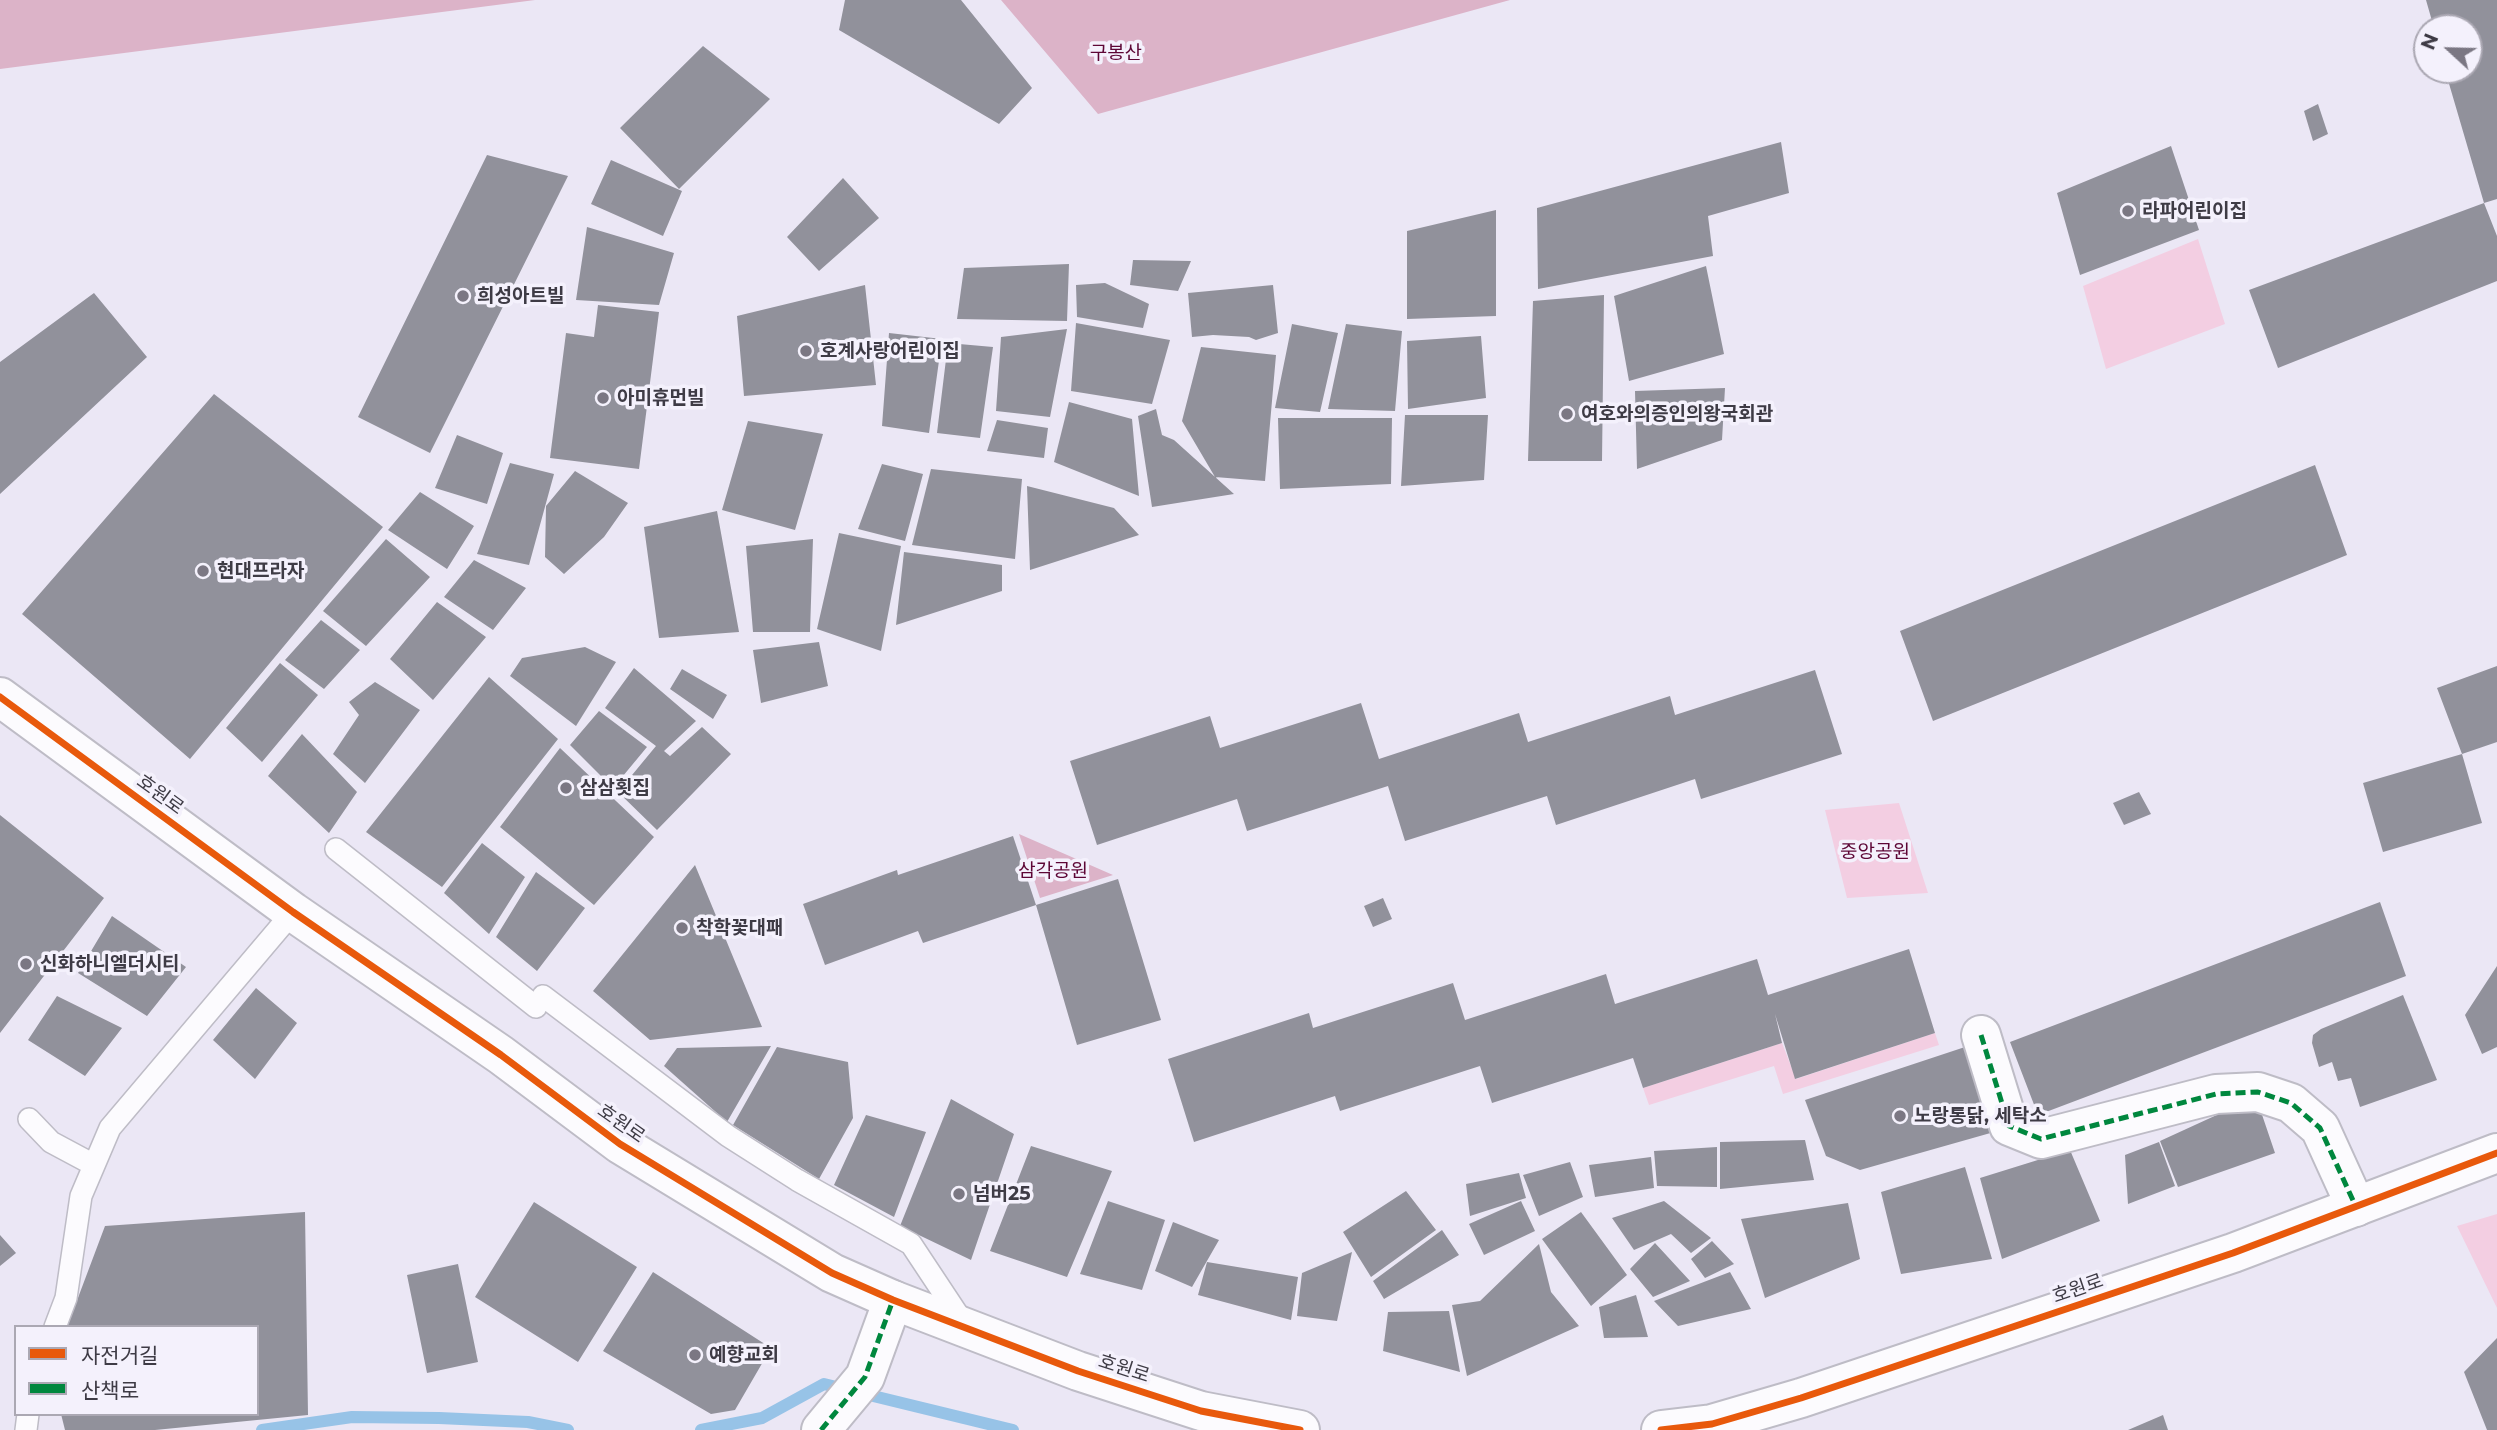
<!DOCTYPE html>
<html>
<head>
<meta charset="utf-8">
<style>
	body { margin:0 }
	#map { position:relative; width:2497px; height:1430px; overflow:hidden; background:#ebe7f5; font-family:Montserrat,"Noto Sans KR",sans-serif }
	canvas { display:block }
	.legend { position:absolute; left:14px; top:1325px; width:245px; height:91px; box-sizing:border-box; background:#f4f1fc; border:2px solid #aba8b3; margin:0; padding:9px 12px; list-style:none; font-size:21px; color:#3e3b45 }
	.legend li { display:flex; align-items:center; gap:14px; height:35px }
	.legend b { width:35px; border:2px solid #aba8b3 }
	.north { position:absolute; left:2413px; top:14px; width:70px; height:70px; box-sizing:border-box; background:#f4f1fc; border:2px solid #aba8b3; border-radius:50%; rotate:292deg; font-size:19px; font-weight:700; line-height:28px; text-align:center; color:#3e3b45 }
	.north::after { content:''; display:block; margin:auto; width:24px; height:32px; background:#7b7783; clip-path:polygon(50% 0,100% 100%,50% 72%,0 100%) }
</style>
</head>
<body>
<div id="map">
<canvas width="2497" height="1430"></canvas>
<ul class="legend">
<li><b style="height:9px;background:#e8590c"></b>자전거길</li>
<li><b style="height:9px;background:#00873e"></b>산책로</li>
</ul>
<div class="north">N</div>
</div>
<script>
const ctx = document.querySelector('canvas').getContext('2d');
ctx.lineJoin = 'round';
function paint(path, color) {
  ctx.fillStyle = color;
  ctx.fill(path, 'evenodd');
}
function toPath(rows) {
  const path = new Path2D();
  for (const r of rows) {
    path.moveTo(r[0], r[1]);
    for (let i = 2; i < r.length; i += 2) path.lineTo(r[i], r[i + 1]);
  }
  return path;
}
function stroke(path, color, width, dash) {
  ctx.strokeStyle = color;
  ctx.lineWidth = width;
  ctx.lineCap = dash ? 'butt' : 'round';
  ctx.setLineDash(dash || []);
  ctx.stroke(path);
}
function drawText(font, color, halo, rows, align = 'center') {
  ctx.font = font + ' Montserrat,"Noto Sans KR",sans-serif';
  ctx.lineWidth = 7;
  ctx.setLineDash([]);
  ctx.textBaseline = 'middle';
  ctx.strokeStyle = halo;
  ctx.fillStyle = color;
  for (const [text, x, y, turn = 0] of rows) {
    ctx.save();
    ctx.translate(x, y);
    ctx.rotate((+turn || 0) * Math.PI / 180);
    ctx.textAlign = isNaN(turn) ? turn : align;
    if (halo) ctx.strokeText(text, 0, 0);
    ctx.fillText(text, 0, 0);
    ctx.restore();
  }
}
paint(toPath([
	[2198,239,2225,324,2106,369,2083,286],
	[1899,803,1928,893,1847,898,1825,810],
	[1935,1033,1939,1045,1783,1094,1774,1066,1649,1105,1643,1088,1782,1043,1796,1079],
	[2497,1214,2497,1308,2457,1226]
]), '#f3cee2');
paint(toPath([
	[0,0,535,0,0,69],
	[1001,0,1510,0,1098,114],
	[1019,834,1113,875,1040,898]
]), '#dcb3c8');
stroke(toPath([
	[262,1430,352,1417,439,1418,528,1422,568,1430],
	[701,1430,762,1418,824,1384,1013,1430]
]), '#97c3e7', 12);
paint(toPath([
	[845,0,961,0,1032,88,999,124,839,30],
	[2426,0,2497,0,2497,199,2484,203,2445,70,2469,70,2469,28,2434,28],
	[703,46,770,99,679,189,620,128],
	[2318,104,2328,134,2313,141,2304,111],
	[1781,142,1789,193,1708,216,1713,256,1538,289,1537,208],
	[2171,146,2199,230,2080,275,2057,193],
	[487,155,568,176,430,453,358,417],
	[611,160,682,191,663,236,591,204],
	[843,178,879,218,819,271,787,237],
	[2484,203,2497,236,2497,281,2278,368,2249,290],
	[1496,210,1496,316,1407,319,1407,231],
	[587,227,674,253,659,305,576,300],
	[1133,260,1191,261,1178,291,1130,285],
	[1069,264,1067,321,957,319,964,268],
	[1706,266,1724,354,1629,381,1614,296],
	[1105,283,1149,304,1143,328,1077,317,1076,285],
	[865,285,876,385,744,396,737,316],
	[1273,285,1278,333,1256,340,1249,337,1213,335,1192,337,1188,293],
	[94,293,147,357,0,494,0,362],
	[1604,295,1602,461,1528,461,1533,301],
	[598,305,659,312,639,469,550,458,566,333,594,337],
	[1076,323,1170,340,1152,404,1071,391],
	[1292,324,1338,333,1320,412,1275,408],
	[1346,324,1402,331,1395,411,1328,409],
	[1067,329,1050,417,996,411,1001,337],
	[889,333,942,339,929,433,882,426],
	[1481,336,1486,398,1408,409,1407,341],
	[948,343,993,347,980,438,937,433],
	[1201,347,1276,355,1265,481,1215,477,1182,421],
	[1725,388,1722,440,1637,469,1635,391],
	[214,394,383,527,190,759,22,614],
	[1069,402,1132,419,1139,496,1054,462],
	[1156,409,1162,435,1174,440,1234,494,1152,507,1138,416],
	[1405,415,1488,415,1484,480,1401,486],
	[1278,418,1392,418,1391,484,1280,489],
	[997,420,1048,428,1044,458,987,451],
	[748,421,823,434,795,530,722,510],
	[457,435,503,453,487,504,435,488],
	[510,463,554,474,529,565,477,554],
	[882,464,923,474,905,541,858,529],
	[2315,465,2347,555,1933,721,1900,631],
	[931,469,1022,479,1015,559,912,545],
	[575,471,628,503,604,537,564,574,545,557,546,506],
	[1027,486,1114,508,1139,535,1030,570],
	[420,492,474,526,447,569,388,530],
	[717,511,739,632,659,638,644,527],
	[839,533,901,546,881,651,817,629],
	[386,539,430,577,366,646,323,611],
	[813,539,810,632,753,632,746,546],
	[904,552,1002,565,1002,591,896,625],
	[474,560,526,588,493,630,444,597],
	[437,602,486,637,433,700,390,659],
	[321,620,360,650,324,689,285,660],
	[819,642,828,686,761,703,753,650],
	[585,647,616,662,576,726,510,676,522,658],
	[280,663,318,695,262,762,226,728],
	[2497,666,2497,742,2462,754,2437,688],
	[634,668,696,721,664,751,670,756,702,727,731,754,657,830,618,792,656,746,605,708],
	[682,669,727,695,713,719,670,689],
	[1815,670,1842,754,1701,799,1695,779,1556,825,1547,796,1405,841,1388,786,1247,831,1237,799,1097,845,1070,761,1210,716,1220,748,1361,703,1379,759,1519,713,1528,742,1670,696,1675,715],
	[489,677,558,739,442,887,366,832],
	[375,682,420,710,365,783,333,754,359,715,349,702],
	[599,711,647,747,613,788,570,745],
	[302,734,357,792,329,833,268,776],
	[560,748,654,837,594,905,500,827],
	[2462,754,2482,823,2383,852,2363,783],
	[2139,792,2151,814,2124,825,2113,803],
	[0,815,104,898,0,1033],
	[1013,836,1036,905,923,943,918,931,825,965,803,904,897,870,898,875],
	[482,843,525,877,489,934,444,893],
	[695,865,762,1027,650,1040,593,991],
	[536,872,585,908,537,971,496,937],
	[1118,879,1161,1020,1077,1045,1036,905],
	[1383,898,1392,919,1373,927,1364,906],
	[2380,902,2406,976,2038,1115,2010,1042],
	[112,916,186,967,147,1016,78,973],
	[1909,949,1935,1033,1795,1079,1775,1014,1782,1043,1643,1088,1633,1058,1492,1103,1480,1066,1340,1111,1335,1096,1194,1142,1168,1059,1309,1013,1313,1028,1453,983,1465,1020,1606,974,1615,1004,1757,959,1768,995],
	[2497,966,2497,1047,2482,1054,2465,1015],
	[256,988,297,1023,255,1079,213,1040],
	[2403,995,2437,1080,2360,1107,2351,1078,2338,1081,2332,1062,2319,1067,2312,1043,2313,1035,2321,1029],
	[57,996,122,1028,85,1076,28,1040],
	[771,1046,727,1122,664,1066,677,1048],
	[777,1047,848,1062,853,1118,819,1179,733,1125],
	[1965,1047,1994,1132,1860,1170,1826,1156,1805,1100],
	[2256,1097,2275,1153,2178,1187,2160,1141],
	[951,1099,1014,1134,971,1260,900,1226],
	[866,1115,926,1132,894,1217,834,1185],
	[1805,1140,1814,1180,1720,1189,1720,1142],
	[2159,1142,2175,1186,2128,1204,2125,1155],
	[1031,1146,1112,1171,1067,1277,990,1251],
	[1717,1147,1717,1187,1657,1186,1654,1151],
	[2070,1150,2100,1221,2002,1259,1980,1178],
	[1651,1157,1654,1188,1595,1197,1589,1165],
	[1570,1162,1583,1197,1539,1216,1523,1175],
	[1965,1167,1992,1259,1901,1274,1881,1192],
	[1519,1173,1526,1198,1470,1216,1466,1184],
	[1406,1191,1436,1230,1371,1277,1343,1232],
	[1108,1201,1165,1220,1142,1290,1080,1274],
	[1521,1201,1535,1231,1484,1255,1469,1224],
	[1664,1201,1711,1238,1691,1253,1671,1234,1634,1250,1612,1218],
	[534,1202,637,1267,578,1362,475,1297],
	[1848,1203,1860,1259,1765,1298,1741,1219],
	[305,1212,308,1415,155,1430,65,1430,61,1414,257,1414,257,1327,67,1327,105,1226],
	[1581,1212,1627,1275,1591,1306,1542,1239],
	[1173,1222,1219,1240,1192,1287,1155,1271],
	[1442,1230,1459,1255,1384,1299,1373,1281],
	[0,1235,16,1253,0,1266],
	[1712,1241,1734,1264,1705,1278,1691,1259],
	[1655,1243,1690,1281,1653,1297,1630,1269],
	[1539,1244,1551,1292,1579,1326,1467,1376,1452,1305,1480,1301],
	[1352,1252,1337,1321,1297,1316,1302,1273],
	[1207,1262,1298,1277,1291,1320,1198,1295],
	[458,1264,478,1362,427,1373,407,1275],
	[653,1272,771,1348,735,1410,711,1414,603,1351],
	[1730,1272,1751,1309,1678,1326,1654,1301],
	[1636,1295,1648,1337,1604,1338,1599,1307],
	[1449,1311,1460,1372,1383,1351,1388,1312],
	[2497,1338,2497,1430,2487,1430,2464,1372],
	[2163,1415,2168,1430,2128,1430]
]), '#91919b');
const service = toPath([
	[336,849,536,1007],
	[543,996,728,1136,797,1180,911,1244,964,1324],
	[29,1119,51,1142,94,1165],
	[55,1327,66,1298,81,1196,110,1128,293,912],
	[26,1430,28,1414]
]);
const minor = toPath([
	[1981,1035,2009,1126,2041,1139,2216,1094,2258,1092,2291,1103,2320,1128,2356,1207],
	[821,1430,865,1377,893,1300]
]);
const tertiary = toPath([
	[0,697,293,912,501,1055,620,1144,832,1273,893,1300,1078,1371,1201,1411,1300,1430],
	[1661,1430,1712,1424,1801,1398,2233,1253,2497,1153]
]);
stroke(service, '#bebcc6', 24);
stroke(minor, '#bebcc6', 42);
stroke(tertiary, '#bebcc6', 42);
stroke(service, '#fcfbfe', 21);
stroke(minor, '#fcfbfe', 38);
stroke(tertiary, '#fcfbfe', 38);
stroke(toPath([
	[1981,1035,2009,1126,2041,1139,2216,1094,2258,1092,2291,1103,2320,1128,2356,1207],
	[821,1430,865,1377,893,1300]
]), '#00873e', 5, [10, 5]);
stroke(toPath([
	[0,697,293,912,501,1055,620,1144,832,1273,893,1300,1078,1371,1201,1411,1300,1430],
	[1661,1430,1712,1424,1801,1398,2233,1253,2497,1153]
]), '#e8590c', 7);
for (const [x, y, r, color] of [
	[2128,211,7,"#7b7783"],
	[463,296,7,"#7b7783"],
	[806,351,7,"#7b7783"],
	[603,398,7,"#7b7783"],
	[1567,414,7,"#7b7783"],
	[203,571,7,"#7b7783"],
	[566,788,7,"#7b7783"],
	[682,928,7,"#7b7783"],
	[26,964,7,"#7b7783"],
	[1900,1116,7,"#7b7783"],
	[959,1194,7,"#7b7783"],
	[695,1355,7,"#7b7783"]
]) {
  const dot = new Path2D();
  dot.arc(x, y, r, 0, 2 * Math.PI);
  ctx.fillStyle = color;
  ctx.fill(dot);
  stroke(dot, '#f4f1fc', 2.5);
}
drawText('19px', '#5d0635', '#f4f1fc', [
	["구봉산",1116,53],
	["중앙공원",1875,852],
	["삼각공원",1053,871]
]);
drawText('bold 19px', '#3e3b45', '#f4f1fc', [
	["라파어린이집",2142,211],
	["희성아트빌",477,296],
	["호계사랑어린이집",820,351],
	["아미휴먼빌",617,398],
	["여호와의증인의왕국회관",1581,414],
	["현대프라자",217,571],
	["삼삼횟집",580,788],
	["착학꽃대패",696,928],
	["신화하니엘더시티",40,964],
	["노랑통닭, 세탁소",1914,1116],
	["넘버25",973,1194],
	["예향교회",709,1355]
], 'left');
drawText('19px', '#3e3b45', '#f4f1fc', [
	["호원로",160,795,36],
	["호원로",621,1124,35],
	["호원로",2078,1289,-19],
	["호원로",1124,1369,18]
]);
</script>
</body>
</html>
